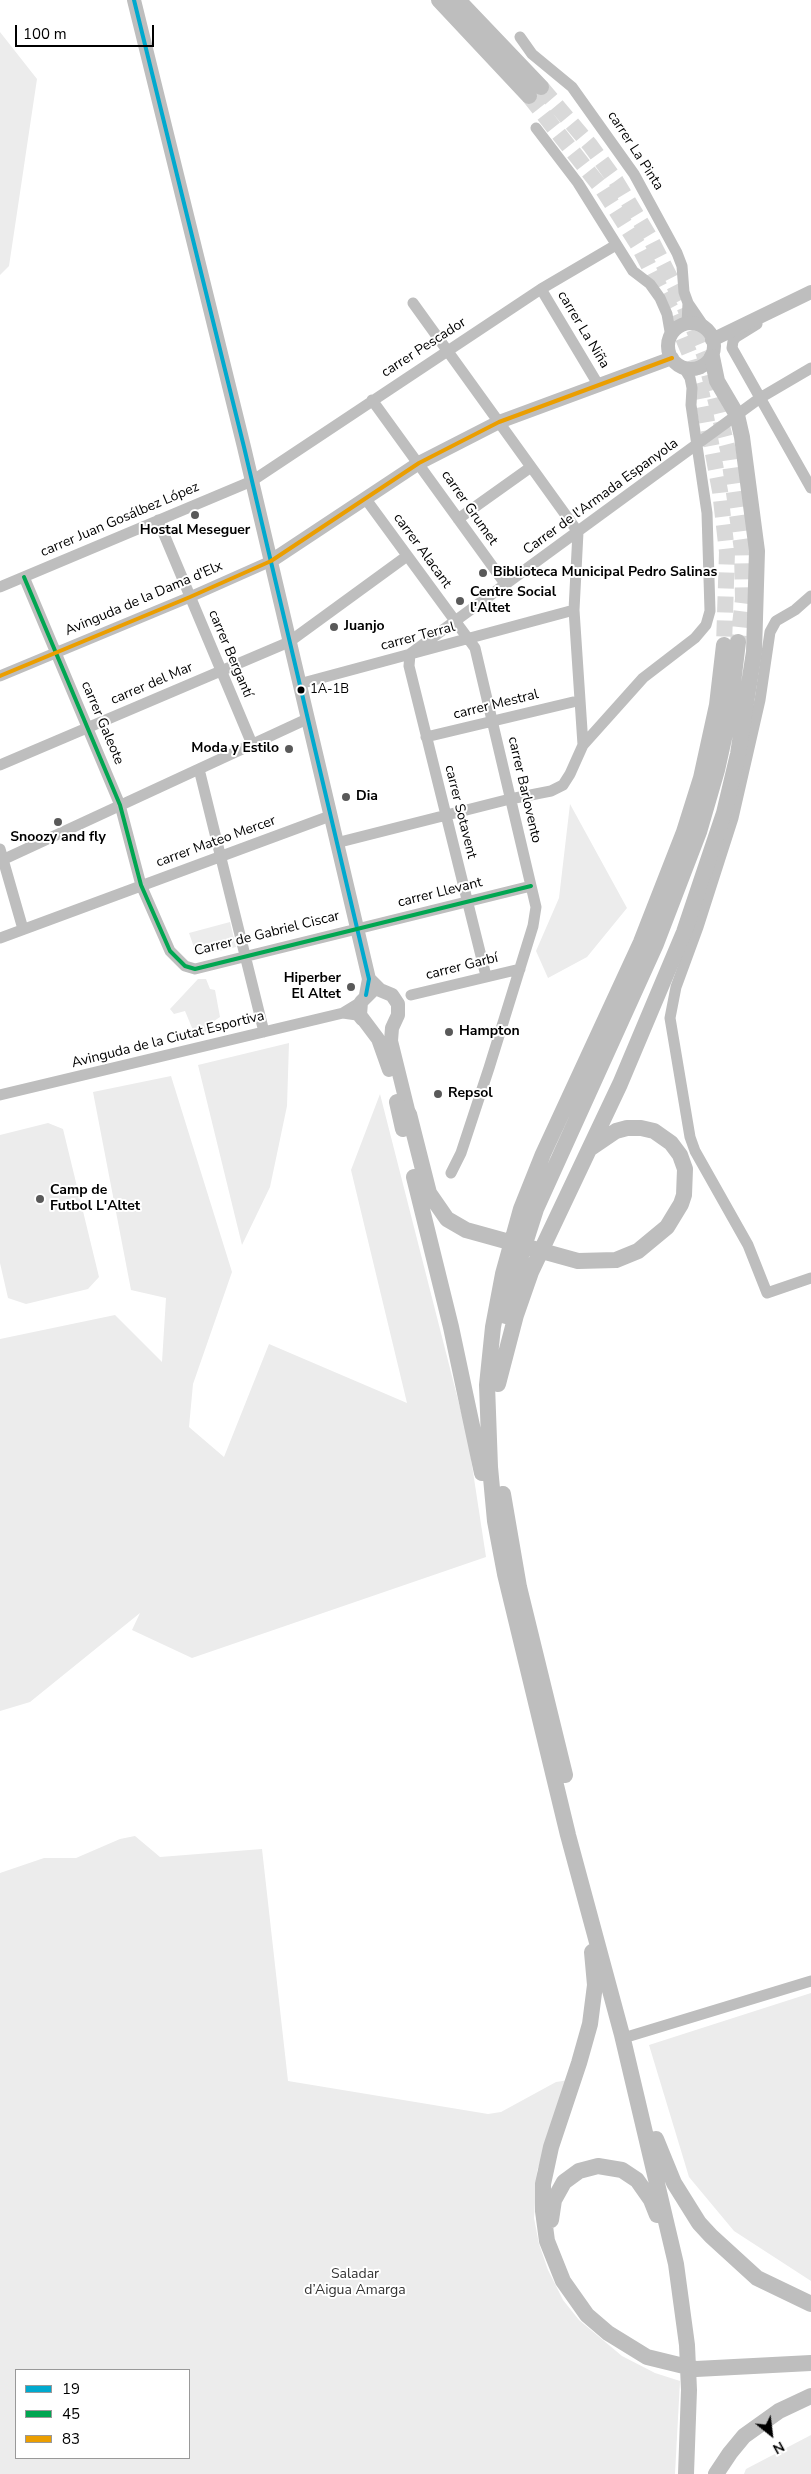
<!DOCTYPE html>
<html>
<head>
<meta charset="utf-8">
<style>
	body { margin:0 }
	#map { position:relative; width:811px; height:2474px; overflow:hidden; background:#fff; font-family:"Nunito Sans",sans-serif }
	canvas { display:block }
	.legend { position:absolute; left:15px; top:2369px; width:175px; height:90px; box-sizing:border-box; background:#fff; border:1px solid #999; margin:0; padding:6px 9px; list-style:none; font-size:15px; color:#000 }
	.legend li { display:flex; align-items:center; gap:10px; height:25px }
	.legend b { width:25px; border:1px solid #999 }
	.north { position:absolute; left:746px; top:2409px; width:50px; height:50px; -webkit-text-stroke:4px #fff; paint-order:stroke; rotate:151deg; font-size:14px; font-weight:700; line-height:20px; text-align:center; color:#000 }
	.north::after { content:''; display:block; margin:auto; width:18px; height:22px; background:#000; clip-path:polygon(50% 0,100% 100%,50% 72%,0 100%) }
	.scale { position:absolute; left:15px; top:25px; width:139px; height:22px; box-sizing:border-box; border:2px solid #000; border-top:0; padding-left:6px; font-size:15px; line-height:18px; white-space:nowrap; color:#000; -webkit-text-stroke:4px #fff; paint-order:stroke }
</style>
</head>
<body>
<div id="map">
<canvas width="811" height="2474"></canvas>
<ul class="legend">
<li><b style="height:6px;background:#00a9ce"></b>19</li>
<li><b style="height:6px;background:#00a651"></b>45</li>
<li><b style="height:6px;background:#eb9e00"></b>83</li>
</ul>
<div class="north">N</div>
<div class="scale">100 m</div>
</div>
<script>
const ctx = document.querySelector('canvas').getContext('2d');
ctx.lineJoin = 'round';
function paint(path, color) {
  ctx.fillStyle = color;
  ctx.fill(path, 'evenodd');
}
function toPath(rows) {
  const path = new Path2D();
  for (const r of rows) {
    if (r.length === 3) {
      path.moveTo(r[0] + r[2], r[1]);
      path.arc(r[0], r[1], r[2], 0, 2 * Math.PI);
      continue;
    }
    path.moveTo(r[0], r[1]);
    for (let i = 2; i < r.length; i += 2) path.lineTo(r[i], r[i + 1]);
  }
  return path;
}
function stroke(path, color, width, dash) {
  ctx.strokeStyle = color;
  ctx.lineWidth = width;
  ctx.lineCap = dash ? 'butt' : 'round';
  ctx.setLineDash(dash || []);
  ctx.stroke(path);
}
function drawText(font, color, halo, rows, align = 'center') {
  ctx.font = font + ' "Nunito Sans",sans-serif';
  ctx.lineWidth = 4;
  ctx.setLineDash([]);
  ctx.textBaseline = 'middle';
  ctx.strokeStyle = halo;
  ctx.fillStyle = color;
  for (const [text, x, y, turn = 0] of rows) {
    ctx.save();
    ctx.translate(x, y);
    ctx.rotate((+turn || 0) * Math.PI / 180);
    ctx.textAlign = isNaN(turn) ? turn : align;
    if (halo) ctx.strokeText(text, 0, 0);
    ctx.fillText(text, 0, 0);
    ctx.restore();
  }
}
paint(toPath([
	[0,32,37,79,9,266,0,275],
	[570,804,627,908,587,957,548,978,536,951,559,898],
	[230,922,236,947,197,956,189,933],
	[198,979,206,979,210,989,215,990,220,1017,211,1023,205,1033,195,1035,185,1011,174,1014,170,1009],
	[289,1043,287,1106,270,1187,242,1245,198,1065],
	[171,1076,232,1272,193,1384,189,1427,224,1457,269,1344,407,1403,351,1170,380,1094,468,1439,486,1557,192,1658,132,1630,140,1613,30,1702,0,1711,0,1339,115,1315,162,1362,166,1298,131,1290,93,1092],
	[48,1123,63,1129,99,1277,88,1289,26,1304,8,1298,0,1263,0,1135],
	[135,1836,160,1857,262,1849,288,2081,488,2114,501,2112,556,2082,569,2080,537,2171,534,2218,539,2244,548,2270,563,2300,579,2320,622,2356,655,2373,680,2381,675,2474,0,2474,0,1873,44,1858,76,1858,120,1839],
	[16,2370,189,2370,189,2458,16,2458],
	[811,1993,811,2281,734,2231,689,2177,649,2045],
	[811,2435,811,2474,744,2474,746,2469]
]), '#ececec');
stroke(toPath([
	[541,87,590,145,616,181,649,236,682,301,704,354,728,450,742,550,743,599,738,642],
	[529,96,603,190,638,245,671,309,691,357,702,395,720,491,727,552,724,645]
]), '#d9d9d9', 16, [16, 8]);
stroke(toPath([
	[520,37,532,54,572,87,634,174,677,253,682,266,684,292,688,303,703,325],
	[536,128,578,183,633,271,650,284,660,298,667,314,671,337],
	[541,289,599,386],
	[413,303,578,532,574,610,583,745],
	[687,324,688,303],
	[757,324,736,337,733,341,732,348,811,488],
	[372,400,506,585],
	[365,498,475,648,536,907,533,926,489,1068,461,1153,451,1173],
	[458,519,531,467],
	[158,520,252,744],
	[24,577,120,805,141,885,170,951,185,966,195,969,531,886],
	[0,587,252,481,541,289,616,245],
	[811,596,795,610,776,621,770,632,760,700,733,818,698,927,676,987,670,1018,690,1137,695,1151,748,1245,767,1293,811,1278],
	[0,676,190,597,271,561],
	[299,684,574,610],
	[426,737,573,702],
	[0,765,289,642,407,556],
	[199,769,264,1032],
	[336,843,510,799,551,791,563,785,570,774,583,745,643,678,695,638,706,625,710,611,707,513,691,405,692,388,690,378,684,368],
	[0,849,23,929],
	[0,861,307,719],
	[0,938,330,816],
	[486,976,409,666,410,654,760,398,811,368],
	[411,995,520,969],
	[361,1002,343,1013,357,1015,361,1020],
	[0,1095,343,1013],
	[630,2036,811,1981]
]), '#bebebe', 11);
stroke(toPath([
	[134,0,244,447,369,979,366,995],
	[691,346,23],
	[712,340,811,292],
	[271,561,419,463,499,422,672,358],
	[369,979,380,990,392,995,398,1004,398,1015,392,1028,391,1041,409,1114],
	[372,991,361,1002,360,1015,378,1039,389,1070]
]), '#bebebe', 14);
stroke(toPath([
	[439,0,529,96],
	[458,0,541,87],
	[397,1102,403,1129],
	[409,1114,429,1193,447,1219,466,1230,578,1261,616,1260,638,1251,667,1227,681,1204,684,1195,685,1169,680,1155,671,1143,654,1131,641,1128,627,1128,616,1131,591,1148],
	[414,1177,451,1327,482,1473],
	[506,1316,519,1262,536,1209,656,944,699,832,717,770,729,716,738,642],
	[498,1384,516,1315,531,1272,620,1084,684,932,724,813,738,754,754,652,757,551,742,437,737,415,717,381,712,357],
	[503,1494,519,1587,565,1775],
	[592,1952,595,1985,590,2024,579,2063,551,2147,543,2184,543,2211,547,2241,563,2281,587,2315,608,2333,647,2357,696,2369,811,2363],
	[656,2139,674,2183,699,2223,711,2236,757,2278,811,2304],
	[551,2220,554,2200,564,2182,579,2171,598,2166,622,2170,637,2180,651,2200,657,2215],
	[686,2474,689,2390,687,2345,676,2264,622,2035,568,1835,505,1574,495,1521,490,1467,487,1385,493,1327,503,1274,521,1209,543,1154,641,942,684,832,701,778,717,705,724,645],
	[716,2474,730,2453,744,2436,779,2411,811,2396]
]), '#bebebe', 16);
stroke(toPath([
	[134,0,244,447,369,979,366,995]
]), '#00a9ce', 4);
stroke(toPath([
	[24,577,120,805,141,885,170,951,185,966,195,969,531,886]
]), '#00a651', 4);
stroke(toPath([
	[0,676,190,597,271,561,419,463,499,422,672,358]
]), '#eb9e00', 4);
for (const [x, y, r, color] of [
	[195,515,5,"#595959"],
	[483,573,5,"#595959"],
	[460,601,5,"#595959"],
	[334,627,5,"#595959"],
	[301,690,4.5,"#000"],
	[289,749,5,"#595959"],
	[346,797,5,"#595959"],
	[58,822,5,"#595959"],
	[351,987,5,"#595959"],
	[449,1032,5,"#595959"],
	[438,1094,5,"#595959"],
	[40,1199,5,"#595959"]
]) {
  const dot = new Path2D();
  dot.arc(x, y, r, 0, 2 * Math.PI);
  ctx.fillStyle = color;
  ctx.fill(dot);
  stroke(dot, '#fff', 2);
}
drawText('13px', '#000', '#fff', [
	["1A-1B",310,690]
], 'left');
drawText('14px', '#000', '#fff', [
	["carrer La Pinta",635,151,57],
	["carrer La Niña",583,330,59],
	["carrer Pescador",424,348,-33],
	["Carrer de l'Armada Espanyola",601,497,-36],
	["carrer Grumet",469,508,55],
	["carrer Juan Gosálbez López",120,520,-23],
	["carrer Alacant",422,551,54],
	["Avinguda de la Dama d'Elx",144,599,-23],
	["carrer Terral",418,637,-15],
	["carrer Bergantí",230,654,67],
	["carrer del Mar",152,684,-23],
	["carrer Mestral",496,705,-14],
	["carrer Galeote",102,723,67],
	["carrer Barlovento",524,790,77],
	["carrer Sotavent",460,812,76],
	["carrer Mateo Mercer",216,842,-20],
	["carrer Llevant",440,893,-14],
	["Carrer de Gabriel Ciscar",267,934,-14],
	["carrer Garbí",462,967,-14],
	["Avinguda de la Ciutat Esportiva",168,1040,-14]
]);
drawText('bold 14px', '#000', '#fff', [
	["Hostal Meseguer",195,531,"center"],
	["Biblioteca Municipal Pedro Salinas",493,573],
	["Centre Social",470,593],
	["l'Altet",470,609],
	["Juanjo",344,627],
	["Moda y Estilo",279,749,"right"],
	["Dia",356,797],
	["Snoozy and fly",58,838,"center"],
	["Hiperber",341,979,"right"],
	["El Altet",341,995,"right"],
	["Hampton",459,1032],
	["Repsol",448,1094],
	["Camp de",50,1191],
	["Futbol L'Altet",50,1207]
], 'left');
drawText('14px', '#333', '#fff', [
	["Saladar",355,2275],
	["d’Aigua Amarga",355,2291]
]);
</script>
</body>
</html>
